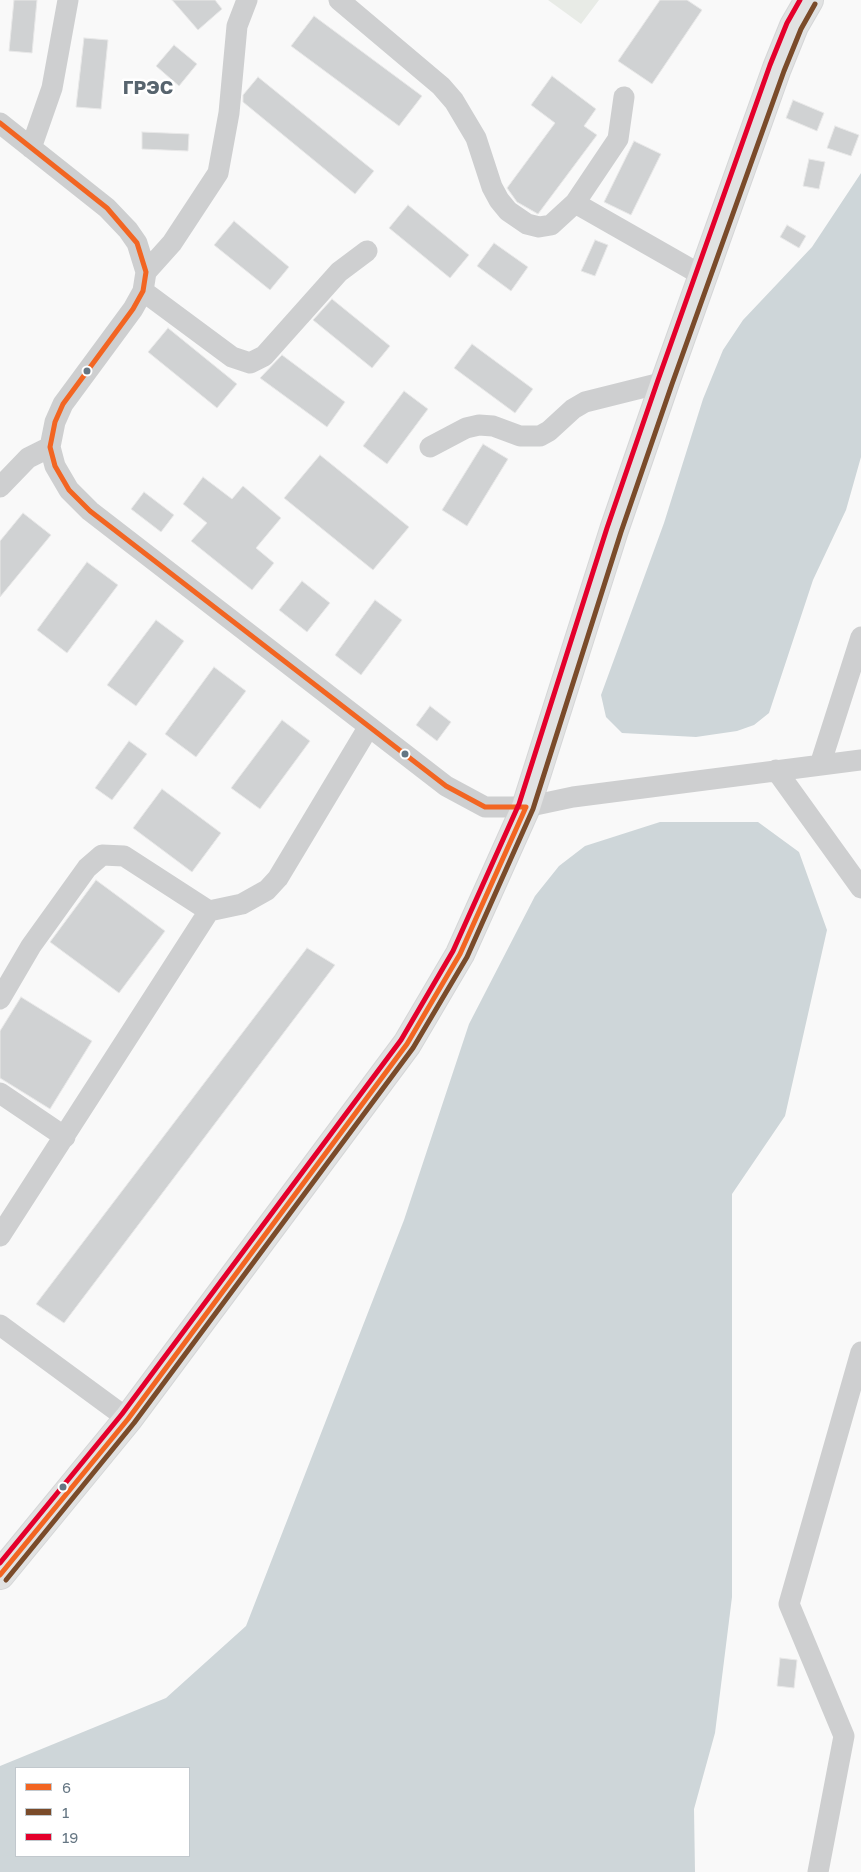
<!DOCTYPE html>
<html>
<head>
<meta charset="utf-8">
<style>
	body { margin:0 }
	#map { position:relative; width:861px; height:1872px; overflow:hidden; background:#f9f9f9; font-family:"Golos Text",sans-serif }
	canvas { display:block }
	.legend { position:absolute; left:15px; top:1767px; width:175px; height:90px; box-sizing:border-box; background:#fff; border:1px solid #c1c8cd; margin:0; padding:6px 9px; list-style:none; font-size:15px; color:#657683 }
	.legend li { display:flex; align-items:center; gap:10px; height:25px }
	.legend b { width:25px; border:1px solid #c1c8cd }
</style>
</head>
<body>
<div id="map">
<canvas width="861" height="1872"></canvas>
<ul class="legend">
<li><b style="height:6px;background:#f26522"></b>6</li>
<li><b style="height:6px;background:#7a4b2a"></b>1</li>
<li><b style="height:6px;background:#e4002b"></b>19</li>
</ul>
</div>
<script>
const ctx = document.querySelector('canvas').getContext('2d');
ctx.lineJoin = 'round';
function paint(path, color) {
  ctx.fillStyle = color;
  ctx.fill(path, 'evenodd');
}
function toPath(rows) {
  const path = new Path2D();
  for (const r of rows) {
    path.moveTo(r[0], r[1]);
    for (let i = 2; i < r.length; i += 2) path.lineTo(r[i], r[i + 1]);
  }
  return path;
}
function stroke(path, color, width, dash) {
  ctx.strokeStyle = color;
  ctx.lineWidth = width;
  ctx.lineCap = dash ? 'butt' : 'round';
  ctx.setLineDash(dash || []);
  ctx.stroke(path);
}
function drawText(font, color, halo, rows, align = 'center') {
  ctx.font = font + ' "Golos Text",sans-serif';
  ctx.lineWidth = 5;
  ctx.setLineDash([]);
  ctx.textBaseline = 'middle';
  ctx.strokeStyle = halo;
  ctx.fillStyle = color;
  for (const [text, x, y, turn = 0] of rows) {
    ctx.save();
    ctx.translate(x, y);
    ctx.rotate((+turn || 0) * Math.PI / 180);
    ctx.textAlign = isNaN(turn) ? turn : align;
    if (halo) ctx.strokeText(text, 0, 0);
    ctx.fillText(text, 0, 0);
    ctx.restore();
  }
}
paint(toPath([
	[548,0,599,0,581,24]
]), '#e8ebe6');
paint(toPath([
	[861,173,861,457,846,510,813,580,769,713,754,725,737,731,696,737,622,733,606,717,601,695,664,523,703,399,723,350,743,320,812,247],
	[660,822,758,822,799,852,827,930,785,1116,732,1194,732,1597,715,1733,694,1809,695,1872,0,1872,0,1766,166,1698,246,1626,404,1220,469,1024,535,896,559,866,585,846],
	[16,1768,189,1768,189,1856,16,1856]
]), '#ced6d9');
const building = toPath([
	[14,0,37,0,32,53,9,51,14,0],
	[172,0,215,0,222,9,198,30,172,0],
	[660,0,687,0,702,10,652,84,618,61,660,0],
	[314,16,422,96,399,126,291,46,314,16],
	[84,38,108,40,101,109,76,107,84,38],
	[174,45,197,64,179,86,156,66,174,45],
	[552,76,596,109,584,126,597,135,538,214,517,202,507,188,555,123,531,105,552,76],
	[258,77,374,171,355,194,243,102,243,95,258,77],
	[793,100,824,113,817,131,786,118,793,100],
	[835,126,859,135,851,156,827,148,835,126],
	[142,132,189,134,188,151,142,149,142,132],
	[634,141,661,154,631,215,604,202,634,141],
	[809,159,825,162,819,189,803,186,809,159],
	[408,205,469,255,450,278,389,228,408,205],
	[234,221,289,267,270,290,214,245,234,221],
	[787,225,806,236,799,248,780,237,787,225],
	[595,240,608,245,595,276,581,271,595,240],
	[494,243,528,267,511,291,477,266,494,243],
	[332,299,390,346,372,368,313,320,332,299],
	[168,328,237,384,217,408,148,352,168,328],
	[472,344,533,389,515,413,454,368,472,344],
	[282,355,345,402,327,427,260,378,282,355],
	[404,391,428,409,387,464,363,446,404,391],
	[483,444,508,459,467,526,442,510,483,444],
	[320,455,409,527,373,570,284,498,320,455],
	[203,477,232,499,243,486,281,518,256,548,274,563,252,590,191,541,207,523,183,504,203,477],
	[144,492,174,515,161,532,131,509,144,492],
	[23,513,51,535,0,597,0,541,23,513],
	[87,562,118,585,67,653,37,630,87,562],
	[302,581,330,603,307,632,279,610,302,581],
	[375,600,402,620,361,675,335,655,375,600],
	[156,620,184,641,136,706,107,685,156,620],
	[214,667,246,691,196,757,165,734,214,667],
	[430,706,451,722,437,741,416,725,430,706],
	[282,720,310,741,260,809,231,788,282,720],
	[129,741,147,754,112,800,95,788,129,741],
	[162,789,221,833,192,872,133,828,162,789],
	[96,880,165,931,119,993,50,942,96,880],
	[307,948,335,965,64,1323,36,1304,307,948],
	[21,997,92,1041,50,1109,0,1078,0,1031,21,997],
	[780,1658,797,1660,794,1688,777,1686,780,1658]
]);
paint(building, '#d0d2d3');
stroke(building, '#e8e8e8', 1);
const major = toPath([
	[0,1575,128,1419,407,1044,460,954,526,807,614,530,665,382,777,68,794,26,809,0]
]);
stroke(major, '#d5d6d7', 30);
stroke(toPath([
	[339,0,441,86,454,101,476,138,492,187,499,200,508,211,527,224,539,227,551,225,575,203,703,276],
	[0,123,107,208,128,230,137,243,146,272,143,291,133,309,63,404,55,422,50,447,55,466,69,490,90,511,446,786,485,807,526,807,573,797,861,760],
	[31,148,52,88,68,0],
	[575,203,618,139,624,97],
	[146,272,172,243,218,173,229,113,237,26,247,0],
	[143,291,232,357,250,363,264,356,339,272,367,251],
	[430,447,466,428,479,425,493,426,520,436,540,436,549,431,573,409,585,402,665,382],
	[0,487,28,458,50,447],
	[820,765,861,637],
	[776,770,861,888],
	[0,999,31,946,87,868,102,855,124,856,209,911,242,904,267,890,278,878,368,728],
	[0,1093,65,1137],
	[0,1236,209,911],
	[0,1325,128,1419],
	[818,1872,844,1736,789,1604,861,1352]
]), '#cecfd0', 21);
stroke(major, '#e1e2e2', 28);
stroke(toPath([
	[0,123,107,208,137,243,146,272,143,291,133,309,63,404,55,422,50,447,55,466,69,490,90,511,446,786,485,807,526,807],
	[0,1575,128,1419,407,1044,460,954,526,807]
]), '#f26522', 5);
stroke(toPath([
	[6,1580,134,1423,413,1048,467,957,533,809,621,532,672,384,784,71,801,29,815,4]
]), '#7a4b2a', 5);
stroke(toPath([
	[0,1563,122,1414,401,1040,453,951,519,804,607,528,658,380,770,65,787,23,800,0]
]), '#e4002b', 5);
for (const [x, y, r, color] of [
	[87,371,4.5,"#657683"],
	[405,754,4.5,"#657683"],
	[63,1487,4.5,"#657683"]
]) {
  const dot = new Path2D();
  dot.arc(x, y, r, 0, 2 * Math.PI);
  ctx.fillStyle = color;
  ctx.fill(dot);
  stroke(dot, '#fff', 2);
}
drawText('bold 19px', '#57646e', '#fff', [
	["ГРЭС",148,88]
]);
</script>
</body>
</html>
